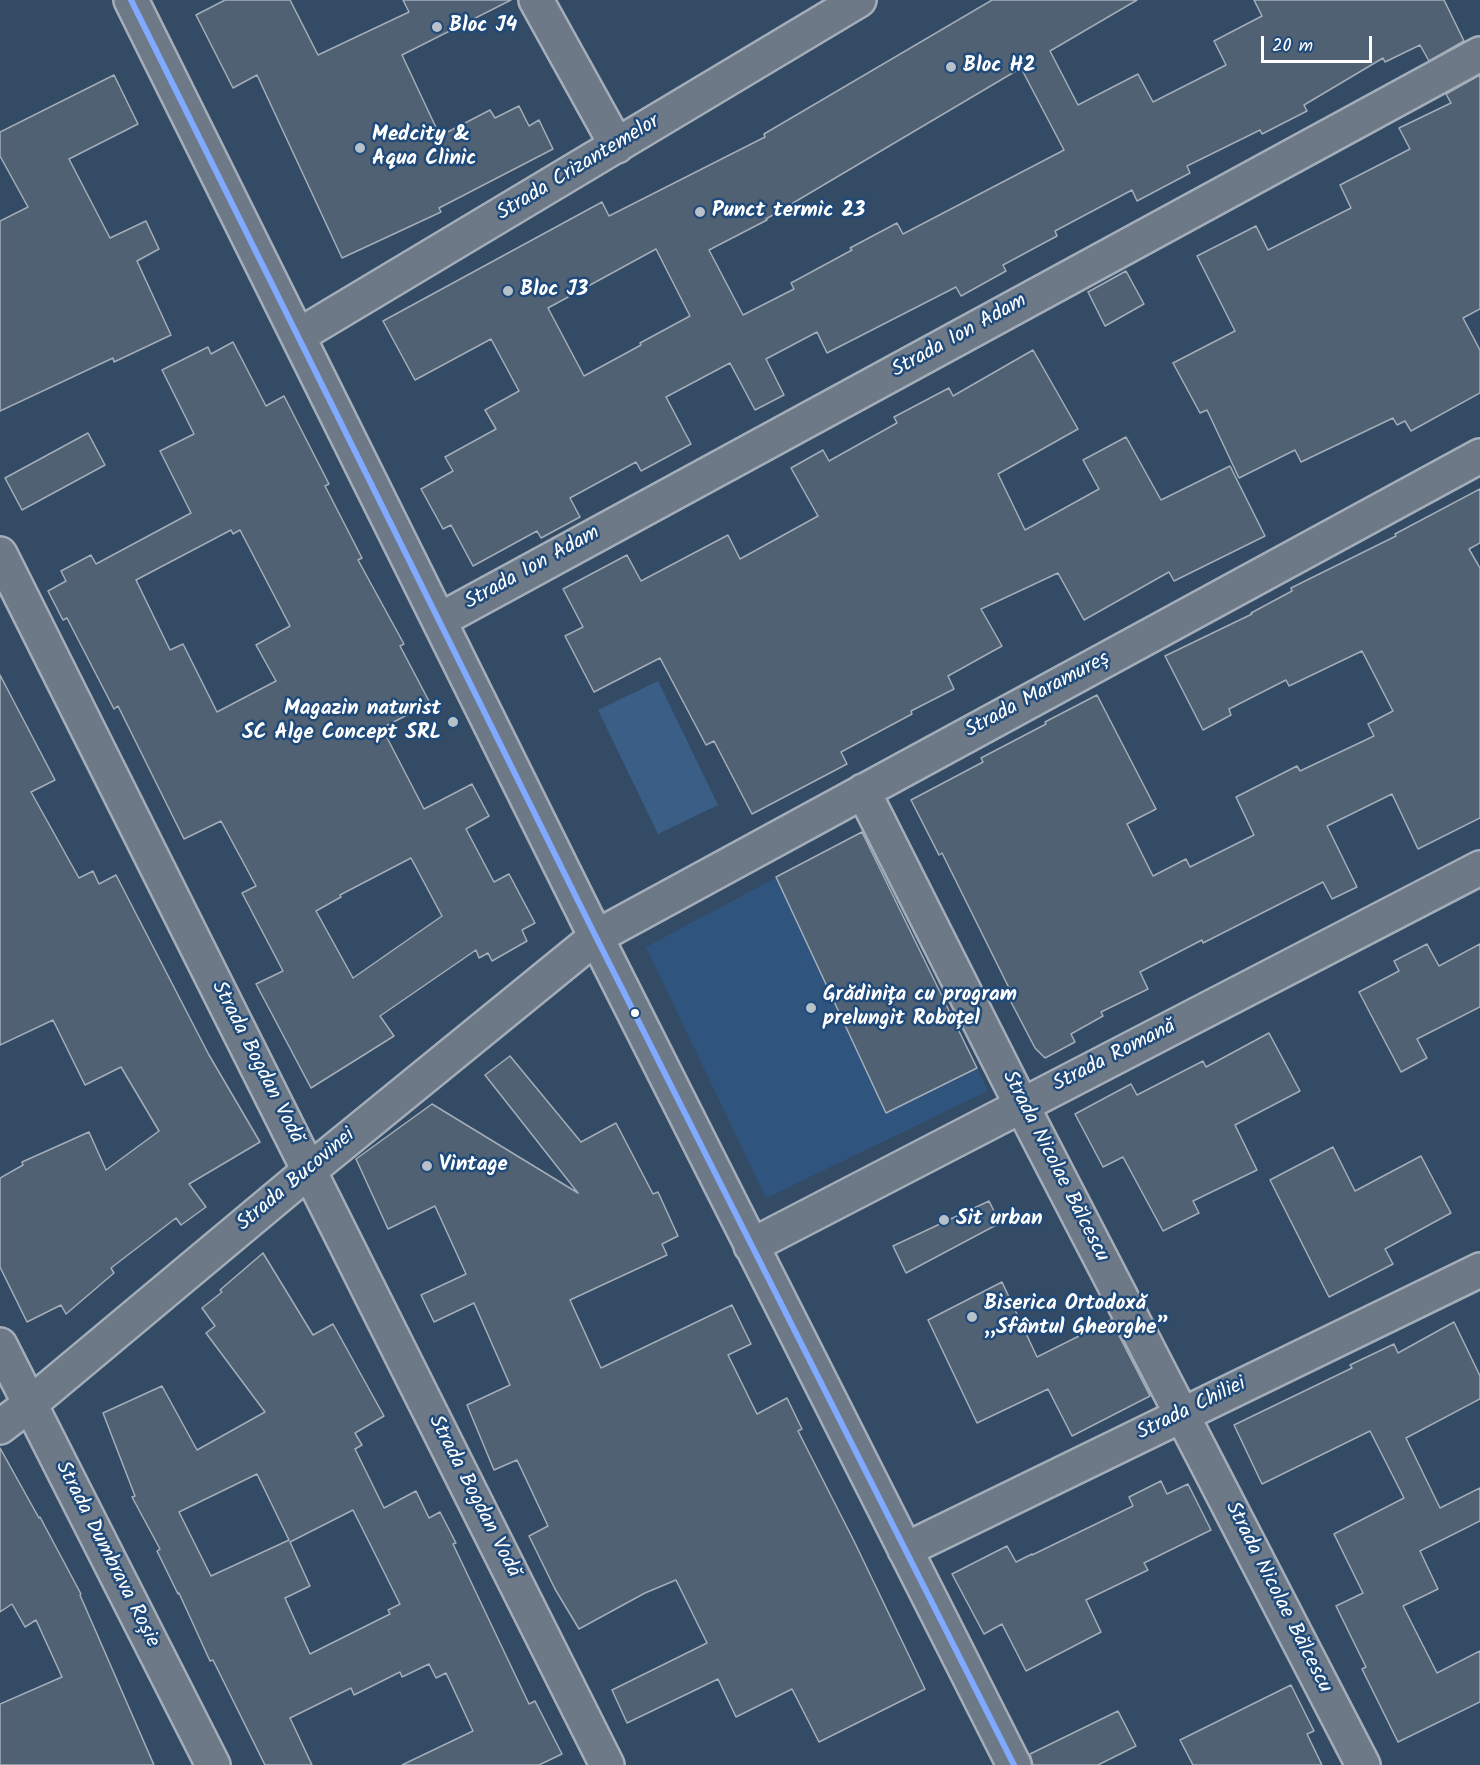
<!DOCTYPE html>
<html>
<head>
<meta charset="utf-8">
<style>
	body { margin:0 }
	#map { position:relative; width:1480px; height:1765px; overflow:hidden; background:#344b65; font-family:Kalam,sans-serif }
	canvas { display:block }
	.scale { position:absolute; left:1261px; top:36px; width:111px; height:27px; box-sizing:border-box; border:3px solid #fff; border-top:0; padding-left:8px; font-size:18px; line-height:21px; white-space:nowrap; color:#fff; -webkit-text-stroke:4px #1f4a7a; paint-order:stroke }
</style>
</head>
<body>
<div id="map">
<canvas width="1480" height="1765"></canvas>
<div class="scale">20 m</div>
</div>
<script>
const ctx = document.querySelector('canvas').getContext('2d');
ctx.lineJoin = 'round';
function paint(path, color) {
  ctx.fillStyle = color;
  ctx.fill(path, 'evenodd');
}
function toPath(rows) {
  const path = new Path2D();
  for (const r of rows) {
    path.moveTo(r[0], r[1]);
    for (let i = 2; i < r.length; i += 2) path.lineTo(r[i], r[i + 1]);
  }
  return path;
}
function stroke(path, color, width, dash) {
  ctx.strokeStyle = color;
  ctx.lineWidth = width;
  ctx.lineCap = dash ? 'butt' : 'round';
  ctx.setLineDash(dash || []);
  ctx.stroke(path);
}
function drawText(font, color, halo, rows, align = 'center') {
  ctx.font = font + ' Kalam,sans-serif';
  ctx.lineWidth = 5;
  ctx.setLineDash([]);
  ctx.textBaseline = 'middle';
  ctx.strokeStyle = halo;
  ctx.fillStyle = color;
  for (const [text, x, y, turn = 0] of rows) {
    ctx.save();
    ctx.translate(x, y);
    ctx.rotate((+turn || 0) * Math.PI / 180);
    ctx.textAlign = isNaN(turn) ? turn : align;
    if (halo) ctx.strokeText(text, 0, 0);
    ctx.fillText(text, 0, 0);
    ctx.restore();
  }
}
paint(toPath([
	[862,832,988,1091,766,1198,646,947]
]), '#2f557f');
paint(toPath([
	[658,681,718,805,658,834,598,710]
]), '#3b5e86');
const building = toPath([
	[225,0,290,0,318,55,409,12,403,0,511,0,402,55,440,136,490,110,495,118,519,106,529,126,539,120,553,149,439,208,441,212,342,258,257,75,233,88,196,15,225,0],
	[992,0,1137,0,1050,51,1078,105,1138,74,1153,102,1226,65,1214,41,1262,16,1254,0,1444,0,1464,41,1429,61,1420,45,1385,62,1383,58,1304,105,1307,111,1262,134,1260,130,1187,166,1190,173,1137,201,1132,190,1055,231,1057,236,1003,265,1006,271,961,296,956,287,827,353,817,332,766,359,784,395,755,410,730,363,666,397,691,444,641,471,636,462,570,498,580,517,541,538,537,531,473,566,451,525,443,529,421,489,453,471,445,457,496,429,485,410,519,391,491,339,415,380,383,321,602,202,609,216,765,137,764,134,992,0],
	[1021,68,1064,150,903,234,897,223,850,248,852,250,791,283,794,289,743,315,709,250,767,220,766,219,1021,68],
	[656,249,690,316,640,343,641,345,584,376,548,308,656,249],
	[114,75,138,124,69,159,110,238,146,221,159,249,137,261,171,335,114,362,113,358,0,411,0,221,28,207,0,156,0,132,114,75],
	[1480,75,1480,309,1463,318,1480,350,1480,393,1411,431,1405,421,1397,425,1393,418,1301,462,1295,450,1239,478,1207,410,1200,413,1173,363,1235,331,1197,256,1256,226,1268,250,1351,208,1340,185,1410,149,1399,128,1451,103,1446,94,1480,75],
	[1126,271,1144,304,1105,326,1088,292,1126,271],
	[233,342,266,406,284,396,329,484,325,486,362,558,358,560,404,644,400,646,430,703,382,728,424,809,472,784,489,816,466,829,494,882,509,874,535,923,522,930,527,941,492,961,488,953,479,958,476,950,380,1016,394,1036,311,1088,256,984,283,971,242,893,256,886,221,821,184,839,118,706,114,709,67,618,63,620,48,591,66,581,61,571,91,555,96,564,191,513,160,451,194,434,162,370,208,347,211,354,233,342],
	[231,530,233,534,240,530,290,626,256,645,276,681,217,712,183,644,170,650,136,580,231,530],
	[411,858,442,916,353,978,316,911,341,897,340,895,411,858],
	[1033,350,1078,429,998,474,1025,530,1099,489,1083,460,1126,437,1161,500,1230,466,1265,536,1174,581,1169,572,1084,620,1058,573,981,609,1002,646,948,676,954,689,911,711,912,714,841,752,847,764,752,814,714,741,706,745,660,658,594,692,565,636,583,627,563,589,627,555,641,581,728,535,740,559,818,516,791,468,823,450,829,461,897,423,894,417,949,388,953,396,1033,350],
	[88,433,105,465,22,510,5,478,88,433],
	[1480,489,1480,543,1469,549,1480,568,1480,818,1418,849,1392,794,1327,826,1357,887,1332,899,1323,882,1203,943,1202,940,1140,972,1148,989,1101,1012,1103,1016,1071,1034,1075,1042,1045,1058,1035,1048,1010,1000,1014,998,942,853,939,855,911,800,983,762,981,758,1046,724,1045,722,1097,695,1156,809,1127,824,1153,876,1186,859,1190,867,1254,835,1236,797,1297,766,1300,771,1374,736,1368,724,1393,711,1362,651,1289,686,1286,680,1229,709,1231,715,1203,730,1165,656,1252,614,1251,613,1292,591,1291,588,1396,536,1395,534,1480,489],
	[0,675,55,780,31,792,79,878,93,871,99,884,116,875,209,1055,260,1142,189,1184,206,1207,181,1225,176,1218,111,1268,114,1273,66,1314,61,1305,27,1322,0,1267,0,1178,23,1165,22,1162,89,1132,106,1170,159,1131,121,1067,85,1085,53,1020,0,1045,0,675],
	[862,832,977,1068,886,1113,776,877,862,832],
	[1427,944,1439,966,1480,944,1480,1007,1417,1039,1427,1058,1401,1072,1359,992,1399,971,1394,961,1427,944],
	[1269,1033,1300,1091,1235,1125,1257,1170,1193,1201,1199,1213,1163,1231,1123,1157,1103,1167,1075,1114,1131,1084,1137,1095,1203,1061,1206,1067,1269,1033],
	[510,1056,581,1142,616,1123,653,1194,658,1192,678,1236,662,1244,667,1255,570,1300,601,1368,732,1305,751,1344,728,1355,757,1414,787,1398,802,1429,798,1431,854,1541,925,1689,819,1742,792,1689,736,1717,718,1679,627,1723,612,1690,707,1643,676,1580,645,1593,579,1629,555,1589,529,1536,548,1526,517,1460,494,1470,467,1405,510,1385,474,1303,434,1322,421,1295,466,1274,435,1206,388,1229,356,1159,432,1104,578,1193,485,1075,510,1056],
	[1333,1147,1355,1191,1421,1156,1451,1213,1385,1249,1393,1264,1329,1297,1270,1180,1333,1147],
	[989,1201,1000,1223,906,1273,893,1246,989,1201],
	[263,1253,313,1335,333,1324,384,1416,355,1433,362,1445,355,1449,384,1508,416,1491,429,1518,440,1512,456,1543,453,1544,529,1704,535,1701,562,1754,539,1765,402,1765,473,1731,446,1673,436,1678,429,1664,402,1677,400,1672,354,1695,351,1688,290,1718,312,1765,265,1765,213,1660,210,1661,179,1593,178,1594,157,1551,160,1549,132,1497,135,1496,103,1413,162,1386,197,1450,265,1412,206,1333,215,1326,202,1308,222,1292,220,1290,263,1253],
	[257,1474,289,1540,211,1576,179,1512,257,1474],
	[353,1510,400,1604,388,1610,390,1614,310,1654,285,1598,310,1586,290,1542,353,1510],
	[1002,1282,1037,1357,1111,1320,1150,1396,1072,1436,1048,1389,977,1423,928,1320,1002,1282],
	[1454,1322,1480,1376,1480,1399,1406,1438,1440,1508,1480,1488,1480,1521,1420,1551,1438,1589,1403,1606,1437,1673,1480,1651,1480,1702,1398,1742,1362,1669,1366,1667,1336,1606,1363,1593,1334,1534,1404,1498,1370,1431,1262,1484,1234,1425,1352,1368,1350,1365,1394,1344,1398,1353,1454,1322],
	[0,1448,39,1518,40,1517,81,1594,80,1595,154,1765,0,1765,0,1704,62,1677,36,1620,25,1627,12,1604,0,1612,0,1448],
	[1161,1481,1167,1494,1188,1484,1211,1530,1144,1563,1148,1570,1086,1600,1101,1632,1026,1671,1002,1624,984,1634,952,1574,1007,1546,1016,1562,1032,1554,1032,1555,1133,1506,1129,1497,1161,1481],
	[1291,1685,1314,1731,1307,1734,1322,1765,1193,1765,1180,1740,1291,1685],
	[1118,1711,1136,1746,1098,1765,1033,1765,1030,1754,1118,1711]
]);
paint(building, '#506174');
stroke(building, '#a4aeba', 1.5);
const minor = toPath([
	[131,0,596,937,1014,1765],
	[536,0,617,146],
	[298,336,859,0],
	[0,554,607,1765],
	[440,620,1480,54],
	[863,791,1022,1106,1363,1765],
	[751,1246,1480,868],
	[0,1345,213,1765],
	[0,1427,30,1404,310,1170,596,937,1480,456],
	[905,1550,1480,1270]
]);
stroke(minor, '#a4aeba', 38);
stroke(minor, '#6d7986', 33);
stroke(toPath([
	[131,0,596,937,1014,1765]
]), '#80aaff', 6);
for (const [x, y, r, color] of [
	[437,27,6,"#b8c0c9"],
	[951,67,6,"#b8c0c9"],
	[360,148,6,"#b8c0c9"],
	[700,212,6,"#b8c0c9"],
	[508,291,6,"#b8c0c9"],
	[453,722,6,"#b8c0c9"],
	[811,1008,6,"#b8c0c9"],
	[635,1013,5,"#fff"],
	[427,1166,6,"#b8c0c9"],
	[944,1220,6,"#b8c0c9"],
	[972,1317,6,"#b8c0c9"]
]) {
  const dot = new Path2D();
  dot.arc(x, y, r, 0, 2 * Math.PI);
  ctx.fillStyle = color;
  ctx.fill(dot);
  stroke(dot, '#1f4a7a', 2);
}
drawText('bold 21px', '#fff', '#1f4a7a', [
	["Bloc J4",449,27],
	["Bloc H2",963,67],
	["Medcity &",372,136],
	["Aqua Clinic",372,160],
	["Punct termic 23",712,212],
	["Bloc J3",520,291],
	["Magazin naturist",441,710,"right"],
	["SC Alge Concept SRL",441,734,"right"],
	["Grădinița cu program",823,996],
	["prelungit Roboțel",823,1020],
	["Vintage",439,1166],
	["Sit urban",956,1220],
	["Biserica Ortodoxă",984,1305],
	["„Sfântul Gheorghe”",984,1329]
], 'left');
drawText('21px', '#fff', '#1f4a7a', [
	["Strada Crizantemelor",579,169,-31],
	["Strada Ion Adam",960,337,-29],
	["Strada Ion Adam",533,569,-29],
	["Strada Maramureș",1038,696,-28],
	["Strada Romană",1115,1057,-27],
	["Strada Bogdan Vodă",256,1063,63],
	["Strada Nicolae Bălcescu",1054,1167,63],
	["Strada Bucovinei",297,1181,-40],
	["Strada Chiliei",1192,1410,-26],
	["Strada Bogdan Vodă",473,1497,63],
	["Strada Dumbrava Roșie",106,1555,63],
	["Strada Nicolae Bălcescu",1277,1598,63]
]);
</script>
</body>
</html>
